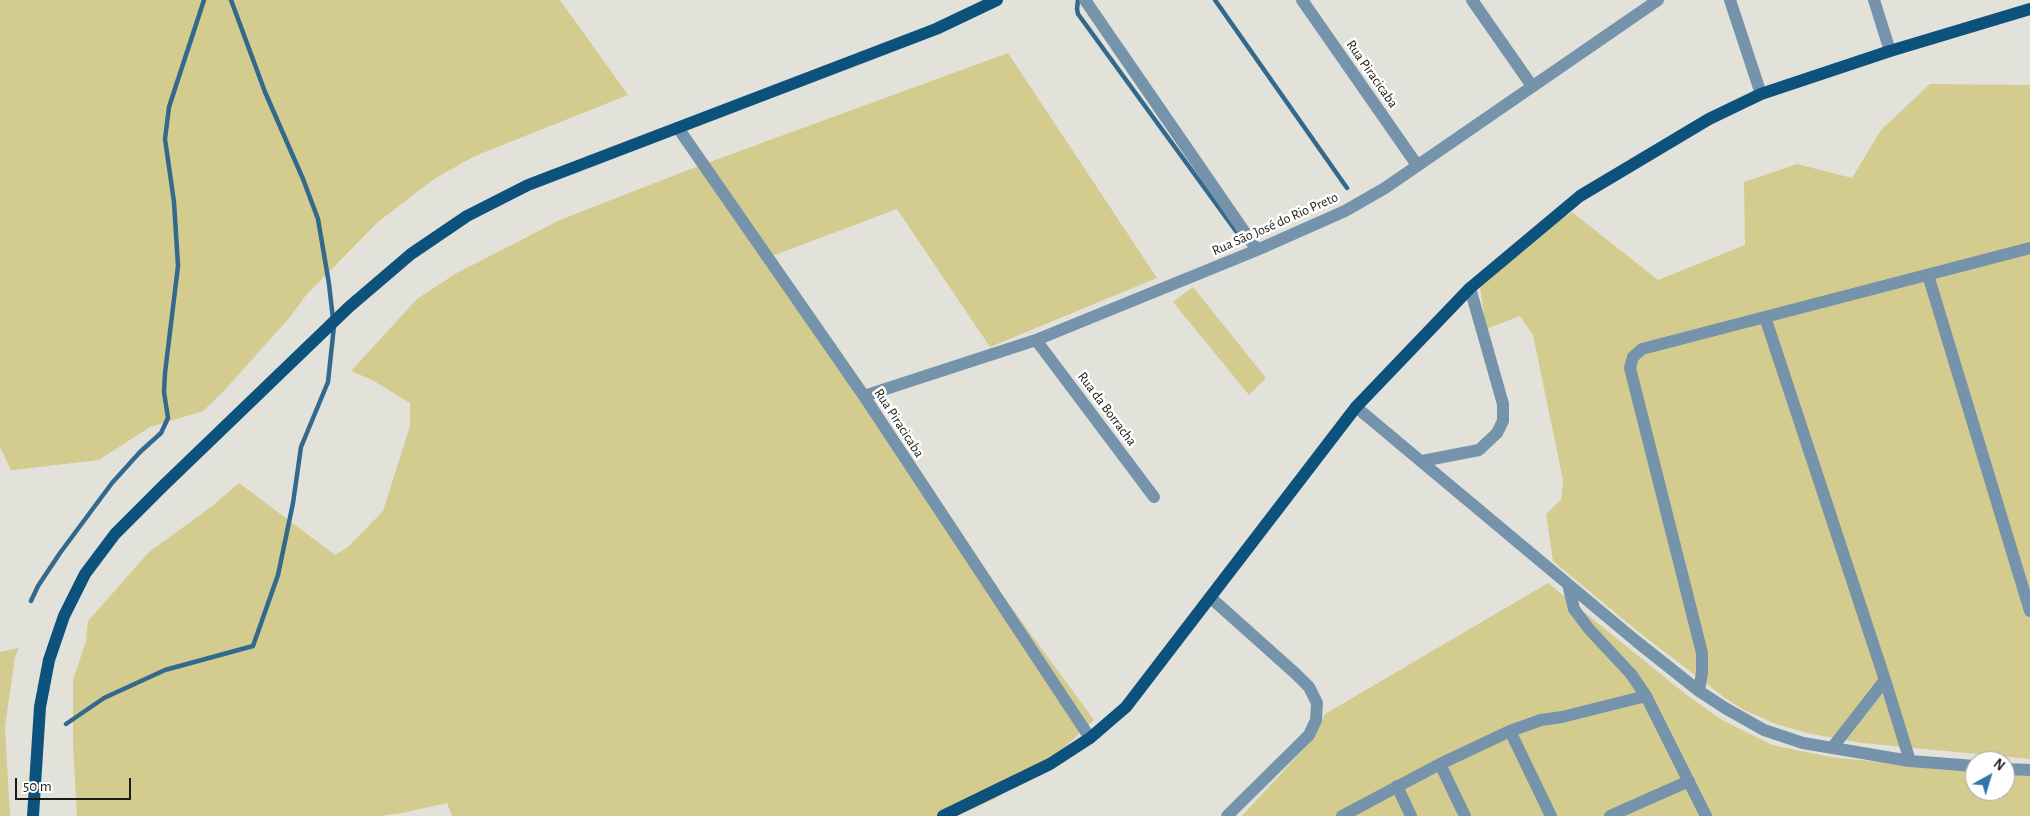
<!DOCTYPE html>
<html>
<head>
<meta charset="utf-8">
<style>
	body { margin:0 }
	#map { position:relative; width:2030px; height:816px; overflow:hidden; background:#e2e2db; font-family:"Alegreya Sans",sans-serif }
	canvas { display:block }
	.north { position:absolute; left:1965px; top:751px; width:50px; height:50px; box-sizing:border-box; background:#fff; border:1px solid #a4a4a3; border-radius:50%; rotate:39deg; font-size:14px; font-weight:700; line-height:20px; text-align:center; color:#1b1b18 }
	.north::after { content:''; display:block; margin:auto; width:18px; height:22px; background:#2c76a9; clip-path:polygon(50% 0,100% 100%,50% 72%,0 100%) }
	.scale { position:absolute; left:15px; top:778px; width:116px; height:22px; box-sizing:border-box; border:2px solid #1b1b18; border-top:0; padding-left:6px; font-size:15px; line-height:18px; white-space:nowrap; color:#1b1b18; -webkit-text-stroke:4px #fff; paint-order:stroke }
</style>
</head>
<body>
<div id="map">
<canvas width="2030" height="816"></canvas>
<div class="north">N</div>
<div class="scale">50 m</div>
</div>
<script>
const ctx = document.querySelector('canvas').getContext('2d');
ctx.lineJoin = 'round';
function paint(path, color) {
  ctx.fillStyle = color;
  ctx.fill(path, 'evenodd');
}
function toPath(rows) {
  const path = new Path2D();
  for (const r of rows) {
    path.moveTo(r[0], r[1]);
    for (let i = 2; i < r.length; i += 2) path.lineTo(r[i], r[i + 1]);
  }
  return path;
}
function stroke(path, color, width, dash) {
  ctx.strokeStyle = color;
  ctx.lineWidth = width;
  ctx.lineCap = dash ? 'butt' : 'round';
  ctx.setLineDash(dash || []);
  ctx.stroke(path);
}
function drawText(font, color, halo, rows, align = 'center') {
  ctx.font = font + ' "Alegreya Sans",sans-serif';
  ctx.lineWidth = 5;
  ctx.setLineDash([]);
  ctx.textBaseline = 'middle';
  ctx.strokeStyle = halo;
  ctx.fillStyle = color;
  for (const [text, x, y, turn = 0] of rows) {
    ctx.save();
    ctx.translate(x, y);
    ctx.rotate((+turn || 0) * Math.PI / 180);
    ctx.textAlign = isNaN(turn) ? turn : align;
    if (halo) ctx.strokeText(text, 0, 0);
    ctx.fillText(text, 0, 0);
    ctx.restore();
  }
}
paint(toPath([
	[0,0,560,0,628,95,475,156,434,179,378,222,307,294,290,317,223,392,203,411,150,427,99,460,14,470,11,470,0,447],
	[1008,53,1157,278,990,347,897,209,772,256,981,566,1094,720,1040,770,994,799,957,816,452,816,447,803,402,813,380,816,77,816,73,745,73,680,86,641,88,621,149,552,211,507,239,483,335,555,348,547,383,511,410,426,410,403,372,380,351,371,417,299,455,274,560,220,688,170],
	[1930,84,2030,85,2030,759,1862,743,1811,734,1776,724,1744,710,1725,698,1636,630,1553,561,1546,514,1561,500,1563,480,1533,335,1520,316,1486,329,1480,286,1519,248,1572,212,1658,280,1745,245,1744,182,1797,164,1852,178,1881,130],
	[1193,287,1266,378,1249,395,1173,302],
	[1548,583,1688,696,1722,720,1772,745,1830,757,1975,771,1975,791,2005,791,2005,774,2030,776,2030,816,1242,816,1312,740,1325,714],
	[19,648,15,657,5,727,10,816,0,816,0,652]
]), '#d4cb8f');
stroke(toPath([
	[231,0,265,92,303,179,318,219,329,284,333,319],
	[1078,0,1077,9,1078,14,1241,238],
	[1215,0,1347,188],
	[31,601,38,586,60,553,112,483,140,452,161,433,168,418,164,392,165,373,178,266,174,202,165,139,169,107,204,0],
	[66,724,104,698,165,670,253,646,278,575,293,503,301,447,328,382,334,326]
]), '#34698e', 4.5);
stroke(toPath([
	[1085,0,1257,250],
	[1302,0,1417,165],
	[1472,0,1532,86],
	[1730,0,1761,94],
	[1874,0,1890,51],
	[678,128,864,396,1090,738],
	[1928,275,2030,611],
	[1765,317,1885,680,1910,761],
	[1036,340,1154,497],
	[864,396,1036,340,1257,250,1345,211,1385,188,1658,0],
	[1356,407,1636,641,1699,691,1725,708,1764,730,1803,743,1910,761,1975,766],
	[1422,461,1479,450,1497,433,1503,421,1503,404,1470,288],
	[1568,584,1574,609,1589,629,1631,674,1646,696,1706,816],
	[1211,598,1296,674,1309,687,1317,703,1316,720,1309,735,1227,816],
	[1699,691,1702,672,1702,653,1630,368,1633,357,1642,349,2030,248],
	[1510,731,1551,816],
	[1832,748,1885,680],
	[1440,764,1465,816],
	[2005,769,2030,770],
	[1397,786,1411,816],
	[1342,816,1440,764,1510,731,1541,720,1562,717,1646,696],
	[1610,816,1689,781]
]), '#7594ac', 12);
stroke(toPath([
	[33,816,40,707,49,660,64,616,85,574,115,534,162,487,349,307,411,254,467,216,528,185,936,29,997,0],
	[943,816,1050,764,1090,738,1126,707,1356,407,1470,288,1580,196,1709,119,1761,94,1890,51,2030,9]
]), '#0d527c', 12);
drawText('14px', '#1b1b18', '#fff', [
	["Rua Piracicaba",1372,74,55],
	["Rua São José do Rio Preto",1275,224,-24],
	["Rua da Borracha",1107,409,53],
	["Rua Piracicaba",899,423,57]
]);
</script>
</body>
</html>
